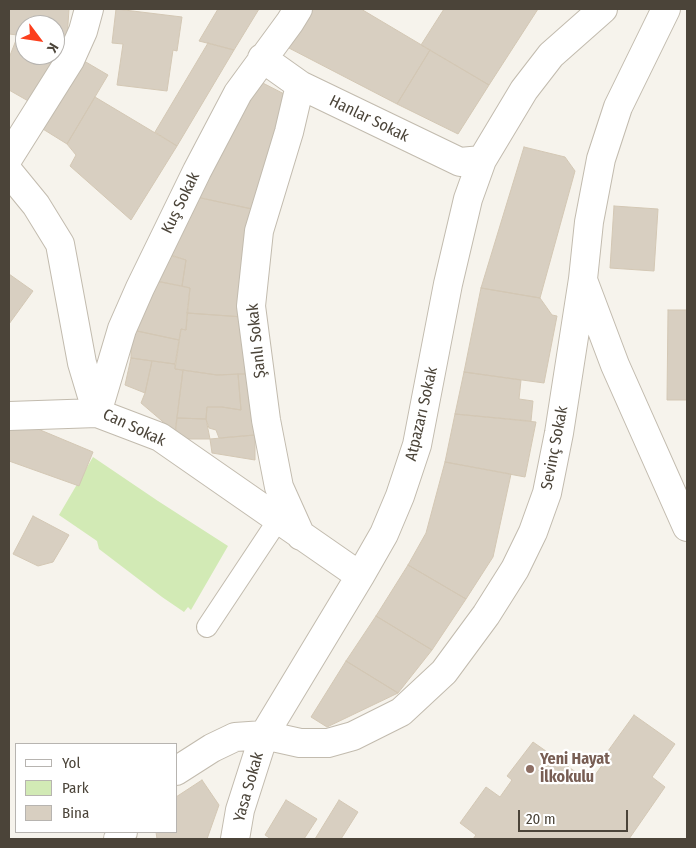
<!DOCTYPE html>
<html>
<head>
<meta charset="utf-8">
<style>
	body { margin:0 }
	#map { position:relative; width:696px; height:848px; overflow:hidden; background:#f6f3ec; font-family:"Fira Sans Condensed",sans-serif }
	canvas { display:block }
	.frame { position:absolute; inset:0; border:10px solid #4b4439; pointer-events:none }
	.legend { position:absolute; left:15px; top:743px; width:162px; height:90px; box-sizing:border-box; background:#fff; border:1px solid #b7b4b0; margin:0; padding:6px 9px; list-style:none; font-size:15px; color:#4b4439 }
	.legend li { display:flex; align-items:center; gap:10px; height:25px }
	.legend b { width:25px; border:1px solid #b7b4b0 }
	.north { position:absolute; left:15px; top:15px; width:50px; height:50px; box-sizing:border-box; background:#fff; border:1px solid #b7b4b0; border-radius:50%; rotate:121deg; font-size:14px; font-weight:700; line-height:20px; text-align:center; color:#4b4439 }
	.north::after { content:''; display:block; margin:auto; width:18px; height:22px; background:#fc3f1d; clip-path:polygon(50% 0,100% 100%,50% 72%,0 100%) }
	.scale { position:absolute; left:518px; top:810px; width:110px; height:22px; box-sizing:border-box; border:2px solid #4b4439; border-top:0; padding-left:6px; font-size:15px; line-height:18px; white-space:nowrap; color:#4b4439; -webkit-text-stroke:4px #fff; paint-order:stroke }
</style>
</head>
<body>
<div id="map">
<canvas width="696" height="848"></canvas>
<div class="frame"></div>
<ul class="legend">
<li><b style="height:6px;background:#fff"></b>Yol</li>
<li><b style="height:14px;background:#d2eab5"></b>Park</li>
<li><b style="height:14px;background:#d8cfc1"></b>Bina</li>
</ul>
<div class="north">K</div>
<div class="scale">20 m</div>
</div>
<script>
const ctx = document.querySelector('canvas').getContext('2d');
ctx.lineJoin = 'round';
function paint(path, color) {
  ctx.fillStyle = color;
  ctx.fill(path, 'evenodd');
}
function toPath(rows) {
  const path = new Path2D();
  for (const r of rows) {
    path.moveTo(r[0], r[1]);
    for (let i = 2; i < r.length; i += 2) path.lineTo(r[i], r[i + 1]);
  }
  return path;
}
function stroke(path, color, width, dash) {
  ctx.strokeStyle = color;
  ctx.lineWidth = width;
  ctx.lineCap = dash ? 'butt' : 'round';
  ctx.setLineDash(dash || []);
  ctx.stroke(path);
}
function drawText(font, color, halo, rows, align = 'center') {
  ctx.font = font + ' "Fira Sans Condensed",sans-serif';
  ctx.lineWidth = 4.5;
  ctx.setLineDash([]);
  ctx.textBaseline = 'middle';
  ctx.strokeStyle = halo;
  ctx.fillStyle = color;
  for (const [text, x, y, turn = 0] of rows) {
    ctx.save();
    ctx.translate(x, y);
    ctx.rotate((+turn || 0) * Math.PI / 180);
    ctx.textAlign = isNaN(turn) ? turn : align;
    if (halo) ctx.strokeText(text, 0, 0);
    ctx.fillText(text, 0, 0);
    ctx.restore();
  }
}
paint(toPath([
	[93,457,158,501,228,546,191,610,188,607,184,612,162,597,99,549,97,541,59,515]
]), '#d2eab5');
const building = toPath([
	[9,9,69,9,67,39,55,38,55,25,25,25,25,36,9,34,9,9],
	[116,9,182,17,177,51,173,50,167,91,117,85,123,44,112,43,116,9],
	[218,9,259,9,234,50,199,41,218,9],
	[310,9,361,9,430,50,397,104,287,47,310,9],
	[444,9,538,9,489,85,421,45,444,9],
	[18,35,25,36,25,55,55,55,55,38,67,39,30,102,9,90,9,58,18,35],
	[208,43,234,50,177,146,155,132,208,43],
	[430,50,489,85,458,134,397,104,430,50],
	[79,58,108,75,67,144,38,126,79,58],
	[253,78,292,98,252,209,192,196,253,78],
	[95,97,177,146,131,220,70,166,76,155,67,144,95,97],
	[524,147,565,157,575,171,540,298,481,288,524,147],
	[196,197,252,209,243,317,187,313,190,288,182,286,186,260,165,253,196,197],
	[614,206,658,209,654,271,610,268,614,206],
	[168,255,186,260,182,286,156,281,168,255],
	[9,274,33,291,9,324,9,274],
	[156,281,190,288,186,330,181,329,179,340,137,331,143,296,156,281],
	[481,288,540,298,552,315,557,316,544,383,464,372,481,288],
	[668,310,687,310,687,400,667,400,668,310],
	[187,313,243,317,245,374,217,375,175,369,181,329,186,330,187,313],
	[137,331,179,340,175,364,131,358,131,341,137,331],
	[131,358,152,361,145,393,125,385,131,358],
	[152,361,175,364,175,369,183,370,175,432,141,403,145,393,152,361],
	[183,370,217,375,238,374,241,410,222,407,207,407,206,419,177,418,183,370],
	[464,372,521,380,519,399,533,401,531,421,455,414,464,372],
	[238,374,249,374,255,435,219,438,216,430,209,428,206,419,207,407,222,407,241,410,238,374],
	[455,414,536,422,525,477,445,462,455,414],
	[177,418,206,419,210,439,175,439,177,418],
	[14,419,93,452,79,486,9,461,9,432,14,419],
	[255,435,255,460,212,453,210,439,255,435],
	[445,462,511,474,493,557,466,599,408,565,426,533,445,462],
	[33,516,69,535,53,562,38,566,13,554,33,516],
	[408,565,466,599,432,650,376,616,408,565],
	[376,616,432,650,398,693,346,661,376,616],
	[346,661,398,693,327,727,311,717,346,661],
	[634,715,675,744,652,777,665,787,629,839,473,839,476,835,460,823,486,787,500,797,512,780,507,776,533,742,590,782,611,753,608,751,634,715],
	[202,780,219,805,207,839,157,839,156,832,176,832,176,797,202,780],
	[286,800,317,819,304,839,271,839,265,835,286,800],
	[339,800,358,812,341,839,315,839,339,800]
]);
paint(building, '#d8cfc1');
stroke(building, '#d3c7b4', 1);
const lane = toPath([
	[207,627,278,520]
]);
const street = toPath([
	[262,58,300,85,460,162,482,160],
	[300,85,289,132,259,231,251,306,266,420,279,487,301,536],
	[9,157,70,60,83,31,89,9],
	[9,172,36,205,60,244,82,363,97,413,160,437,360,576],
	[583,280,615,365,687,527],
	[9,416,97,413,122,329,140,288,197,171,238,93,290,22,298,9],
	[176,771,212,748,235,737,264,735,300,743,328,743,353,736,401,712,444,672,486,615,515,569,533,532,547,493,559,433,583,279,589,222,601,159,618,107,666,9],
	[118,839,123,832],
	[235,839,240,810,264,735,360,576,384,534,400,496,417,445,448,284,468,199,482,160,524,90,551,55,603,9]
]);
stroke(lane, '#c2bbae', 22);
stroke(street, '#c2bbae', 30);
stroke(lane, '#fff', 20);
stroke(street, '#fff', 28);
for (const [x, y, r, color] of [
	[530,769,5,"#8d6e63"]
]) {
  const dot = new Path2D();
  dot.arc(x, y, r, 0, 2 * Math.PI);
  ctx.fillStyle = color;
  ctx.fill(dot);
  stroke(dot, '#fff', 2);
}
drawText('16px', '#4b4439', '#fff', [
	["Hanlar Sokak",369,119,26],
	["Kuş Sokak",181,203,-64],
	["Şanlı Sokak",257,341,-96],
	["Atpazarı Sokak",422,414,-77],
	["Can Sokak",134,428,25],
	["Sevinç Sokak",555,448,-79],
	["Yasa Sokak",249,787,-74]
]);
drawText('bold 16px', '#785e54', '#fff', [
	["Yeni Hayat",540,760],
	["İlkokulu",540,778]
], 'left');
</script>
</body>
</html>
